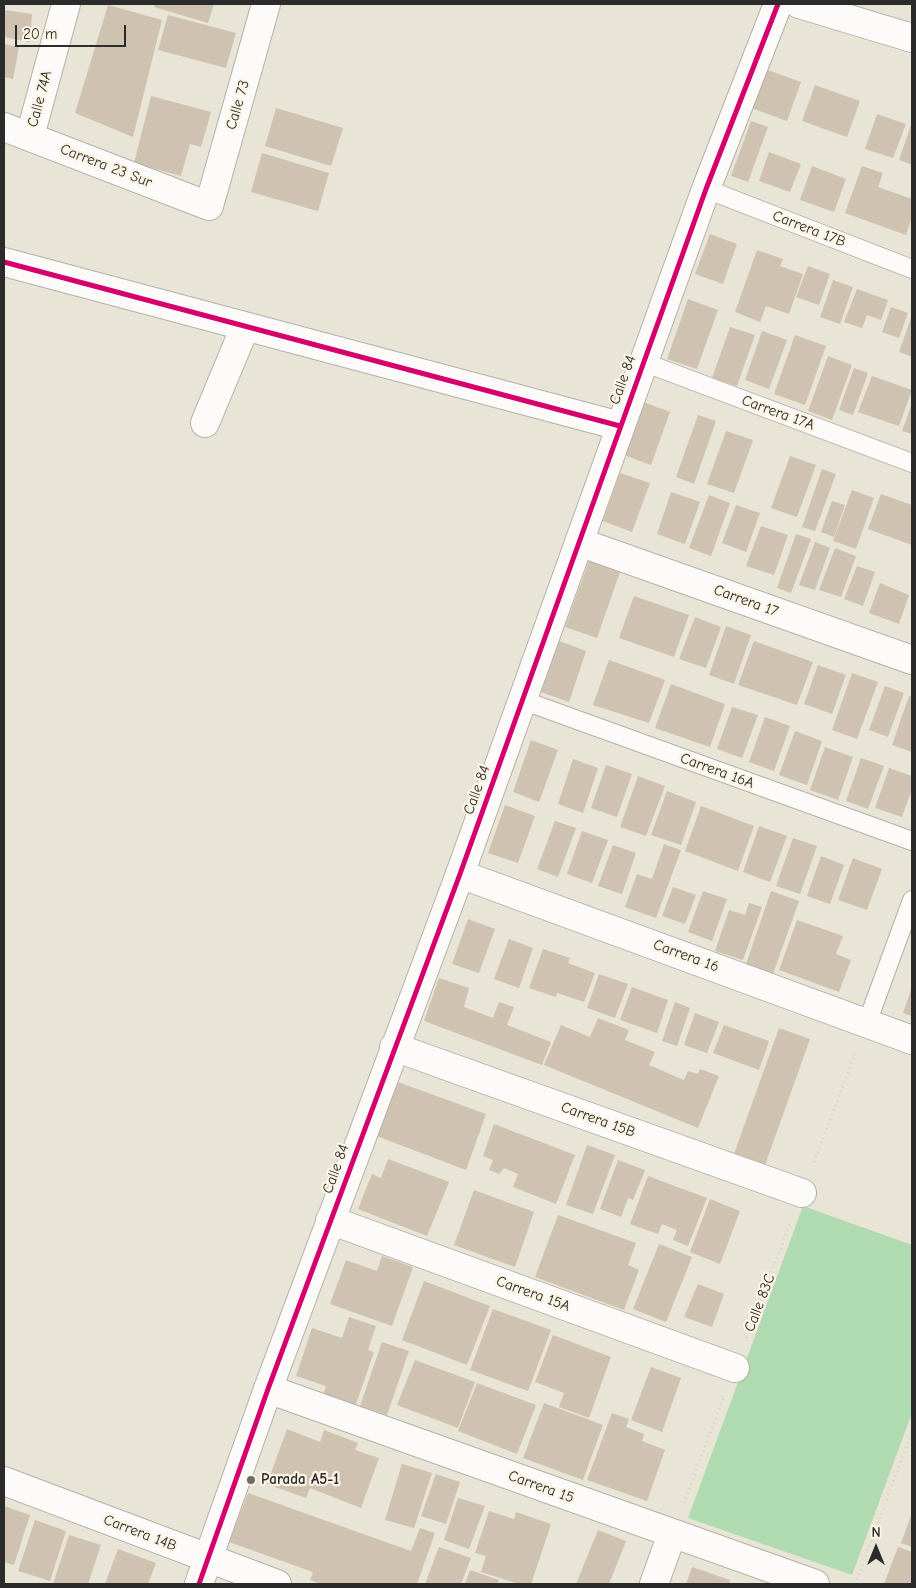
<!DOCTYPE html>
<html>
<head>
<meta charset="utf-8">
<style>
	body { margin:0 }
	#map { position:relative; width:916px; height:1588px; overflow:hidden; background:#e8e4d6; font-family:"Comic Neue",sans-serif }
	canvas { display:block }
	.frame { position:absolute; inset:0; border:5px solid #2b2b2b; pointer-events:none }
	.north { position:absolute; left:851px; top:1523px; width:50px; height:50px; -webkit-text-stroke:4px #fcf5e5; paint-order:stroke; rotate:0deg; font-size:14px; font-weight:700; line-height:20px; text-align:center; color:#2b2b2b }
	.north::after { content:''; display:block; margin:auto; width:18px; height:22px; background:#2b2b2b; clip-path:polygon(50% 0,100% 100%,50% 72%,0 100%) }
	.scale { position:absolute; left:15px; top:25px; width:111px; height:22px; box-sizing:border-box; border:2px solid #2b2b2b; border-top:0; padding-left:6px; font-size:15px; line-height:18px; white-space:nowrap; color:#2b2b2b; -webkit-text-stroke:4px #fcf5e5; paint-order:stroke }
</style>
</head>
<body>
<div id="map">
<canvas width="916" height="1588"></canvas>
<div class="frame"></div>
<div class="north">N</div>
<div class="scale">20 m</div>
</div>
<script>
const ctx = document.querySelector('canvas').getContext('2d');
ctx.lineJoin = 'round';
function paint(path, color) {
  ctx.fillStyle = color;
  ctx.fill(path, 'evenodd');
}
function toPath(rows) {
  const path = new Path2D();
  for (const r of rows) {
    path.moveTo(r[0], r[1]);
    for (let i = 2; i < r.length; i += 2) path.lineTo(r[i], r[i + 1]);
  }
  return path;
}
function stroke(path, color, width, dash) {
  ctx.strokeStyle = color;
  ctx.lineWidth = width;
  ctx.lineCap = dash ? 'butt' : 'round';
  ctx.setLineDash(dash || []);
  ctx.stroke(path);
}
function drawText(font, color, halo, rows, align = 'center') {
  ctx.font = font + ' "Comic Neue",sans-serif';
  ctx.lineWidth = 4.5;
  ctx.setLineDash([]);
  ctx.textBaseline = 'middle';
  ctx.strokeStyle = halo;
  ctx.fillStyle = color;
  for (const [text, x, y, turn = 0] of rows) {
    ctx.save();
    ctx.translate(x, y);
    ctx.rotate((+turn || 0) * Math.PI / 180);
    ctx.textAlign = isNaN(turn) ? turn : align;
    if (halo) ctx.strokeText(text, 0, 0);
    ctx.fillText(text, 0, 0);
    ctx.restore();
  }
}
paint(toPath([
	[803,1206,912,1245,912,1413,852,1575,688,1518]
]), '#b0dab0');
paint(toPath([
	[155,4,214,4,208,23,154,7],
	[108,5,162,20,133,137,75,113],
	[4,10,32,14,30,42,4,37],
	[168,15,236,33,226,68,158,50],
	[4,44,19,47,13,79,4,77],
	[765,69,801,82,787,121,751,108],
	[815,85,860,101,847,137,802,121],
	[151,96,211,112,201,147,190,144,181,176,134,163],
	[276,108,343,128,331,166,265,146],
	[877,114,906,124,893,158,865,149],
	[751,121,768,127,748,182,731,176],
	[912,122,912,165,899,160],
	[769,152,801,164,790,192,759,181],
	[262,153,329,173,318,211,251,192],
	[812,166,846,179,834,212,800,200],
	[862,166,883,173,878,187,912,199,912,217,906,235,845,213],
	[710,234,737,244,723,284,695,274],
	[757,250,783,259,780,266,803,274,789,314,766,306,760,322,735,312],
	[808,266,830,274,819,305,796,297],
	[833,280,853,287,840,324,820,317],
	[857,289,888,300,881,320,867,315,862,328,844,322],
	[688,299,718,310,697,369,667,359],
	[891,307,908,313,899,338,882,332],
	[912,315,912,357,899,352],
	[730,327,755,335,737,386,712,378],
	[762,331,787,340,769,389,745,380],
	[795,335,826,346,805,405,774,394],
	[828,356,852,365,832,420,808,411],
	[854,368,868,373,853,415,839,410],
	[872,376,912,390,899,426,858,412],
	[643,402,670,412,651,465,624,455],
	[912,403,912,434,902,431],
	[698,415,716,421,694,484,676,477],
	[726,431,753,440,734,493,707,484],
	[790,456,816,465,797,517,771,508],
	[822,469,836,474,815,531,802,527],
	[620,473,650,483,632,532,603,521],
	[852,490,874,498,856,549,833,541],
	[671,492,700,502,685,544,657,534],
	[881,494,912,505,912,545,868,529],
	[709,495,730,503,711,556,689,548],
	[832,501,845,505,834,537,821,532],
	[736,505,760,513,746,552,722,543],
	[761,526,788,535,774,575,746,566],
	[796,534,811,539,791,593,777,588],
	[815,542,830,548,815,590,799,585],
	[835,548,856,556,841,597,819,590],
	[589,561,620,572,597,638,565,627],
	[857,566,875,572,863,606,844,599],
	[880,583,909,595,899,624,869,613],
	[634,596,689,615,674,657,619,638],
	[695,617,721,627,706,668,679,659],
	[726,626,751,635,734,684,709,675],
	[559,641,586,651,569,702,541,692],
	[754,641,813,662,797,705,738,685],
	[609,660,665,680,649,723,593,705],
	[818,665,846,675,832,714,804,704],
	[852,673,878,682,857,739,832,730],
	[671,684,725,704,710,747,655,728],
	[885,686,904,693,888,737,869,730],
	[909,696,912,697,912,752,892,745],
	[732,707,758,715,742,758,717,749],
	[765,717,790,726,774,771,749,762],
	[795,731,822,741,807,785,779,775],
	[531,740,558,750,539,802,513,792],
	[825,747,853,757,838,800,810,790],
	[861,758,884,766,868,809,846,801],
	[573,759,598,768,583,813,558,804],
	[606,765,632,774,617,817,591,808],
	[889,768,912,776,912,789,902,817,875,808],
	[638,776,665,786,646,836,620,827],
	[667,791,696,802,681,845,651,835],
	[505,805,535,816,518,863,488,853],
	[701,806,754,826,738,871,685,851],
	[555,821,576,828,558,877,537,869],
	[759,826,787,836,770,882,743,872],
	[582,831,608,840,592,883,567,874],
	[793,838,817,846,800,894,776,886],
	[664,844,681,850,656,918,625,907,637,874,652,879],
	[613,845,636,853,622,894,598,886],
	[821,856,844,865,830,904,807,896],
	[853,858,882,869,867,910,838,900],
	[673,887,696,895,685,924,662,916],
	[703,891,727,899,712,941,688,932],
	[771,891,799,901,773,974,746,964],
	[749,903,762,907,743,960,715,951,729,910,745,915],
	[468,919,495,929,479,973,452,964],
	[797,920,843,936,836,954,851,960,839,992,779,970],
	[509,939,533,948,519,988,494,979],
	[543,949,570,958,568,963,595,973,584,1002,557,993,556,997,529,988],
	[599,974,628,984,615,1018,587,1008],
	[439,978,469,988,464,1007,493,1018,499,1002,514,1007,507,1025,551,1042,542,1065,424,1021],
	[632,987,668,1000,657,1033,620,1020],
	[912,987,912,1016,903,1013],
	[675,1002,690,1008,677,1046,662,1041],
	[695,1013,719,1022,707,1053,684,1045],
	[598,1018,629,1030,625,1040,655,1052,649,1065,684,1080,688,1071,698,1074,700,1069,719,1076,698,1128,544,1065,561,1025,590,1037],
	[724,1025,769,1041,759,1070,713,1053],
	[779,1028,810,1039,765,1165,734,1154],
	[395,1081,486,1114,466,1170,374,1135],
	[494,1124,575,1155,556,1204,513,1187,518,1174,504,1168,499,1174,489,1170,493,1160,483,1156],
	[587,1145,615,1155,593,1214,566,1205],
	[388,1159,449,1182,427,1236,358,1209,372,1174,381,1178],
	[618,1160,645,1170,633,1200,628,1198,621,1217,600,1209],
	[648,1176,707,1198,688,1246,673,1240,677,1230,662,1224,658,1234,630,1224],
	[474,1190,534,1212,515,1267,454,1245],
	[710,1199,740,1211,720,1264,690,1252],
	[558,1215,636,1243,628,1265,639,1270,624,1310,535,1277],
	[659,1244,692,1257,666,1322,633,1309],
	[382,1256,413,1267,392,1326,330,1304,346,1260,377,1271],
	[424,1281,490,1306,467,1365,402,1340],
	[698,1284,724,1294,712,1327,684,1317],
	[493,1309,551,1330,528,1391,470,1370],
	[349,1317,376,1326,368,1350,374,1352,355,1407,323,1395,326,1386,296,1376,312,1328,342,1338],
	[553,1335,611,1357,589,1418,559,1407,564,1393,535,1382],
	[382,1342,409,1351,387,1415,360,1406],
	[415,1360,475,1382,458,1428,397,1405],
	[651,1367,681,1378,662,1432,631,1420],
	[477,1383,536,1405,517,1454,458,1431],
	[544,1403,603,1425,583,1480,523,1458],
	[612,1413,629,1419,626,1427,644,1434,642,1441,665,1450,647,1501,587,1480],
	[287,1429,320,1442,324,1430,358,1443,355,1450,379,1458,361,1508,310,1488,306,1498,267,1484],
	[402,1464,432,1473,414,1528,385,1520],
	[436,1474,460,1482,446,1524,421,1516],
	[248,1493,411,1551,420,1528,435,1533,417,1584,321,1584,310,1580,313,1572,229,1542],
	[458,1498,485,1506,469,1549,444,1540],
	[4,1506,30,1515,14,1565,4,1562],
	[489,1511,514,1519,516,1512,551,1524,531,1584,519,1584,481,1572,486,1556,475,1553],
	[911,1516,912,1517,912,1547,901,1543],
	[35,1520,66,1531,50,1581,18,1571],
	[598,1530,626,1541,609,1584,576,1584],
	[69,1535,101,1545,88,1584,53,1584],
	[439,1547,471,1558,461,1584,425,1584],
	[898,1547,912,1552,912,1584,884,1584],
	[118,1549,156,1563,148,1584,105,1584],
	[692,1567,730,1580,729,1584,686,1584],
	[470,1570,499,1580,497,1584,465,1584]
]), '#cfc2b0');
const service = toPath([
	[706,189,912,269],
	[643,362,912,463],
	[522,700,912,841],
	[867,1023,912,900]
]);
const minor = toPath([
	[4,127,209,206,266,4],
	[30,136,66,4],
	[4,262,620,426],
	[205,423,245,327],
	[579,542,912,660],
	[460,874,912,1040],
	[394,1047,802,1193],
	[330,1220,735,1368],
	[268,1389,815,1584],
	[4,1481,277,1584],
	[654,1584,672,1534]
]);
const tertiary = toPath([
	[799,4,912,38],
	[199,1584,268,1389,460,874,706,189,778,4]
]);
stroke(service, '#b3b1a8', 20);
stroke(minor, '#b3b1a8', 30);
stroke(tertiary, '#b3b1a8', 30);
stroke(toPath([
	[814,1162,855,1054],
	[747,1338,790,1224],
	[684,1503,723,1399],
	[855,1584,912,1431]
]), '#d4d2ce', 3, [1, 4]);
stroke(service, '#fcfbf9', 18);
stroke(minor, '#fcfbf9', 28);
stroke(tertiary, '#fcfbf9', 28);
stroke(toPath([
	[4,262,620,426],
	[199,1584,268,1389,460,874,706,189,778,4]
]), '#d6006c', 5);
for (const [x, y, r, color] of [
	[251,1480,5,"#6d6c67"]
]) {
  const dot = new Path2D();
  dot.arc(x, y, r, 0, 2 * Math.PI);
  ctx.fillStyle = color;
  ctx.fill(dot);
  stroke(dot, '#fcf5e5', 2);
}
drawText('15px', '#2b2b2b', '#fcf5e5', [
	["Calle 74A",40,99,-75],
	["Calle 73",238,105,-74],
	["Carrera 23 Sur",106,166,21],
	["Carrera 17B",809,229,21],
	["Calle 84",623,380,-70],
	["Carrera 17A",778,413,20],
	["Carrera 17",746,601,20],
	["Carrera 16A",717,771,20],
	["Calle 84",477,790,-70],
	["Carrera 16",686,956,20],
	["Carrera 15B",598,1120,20],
	["Calle 84",336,1169,-70],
	["Carrera 15A",533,1294,20],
	["Calle 83C",760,1303,-69],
	["Carrera 15",541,1487,20],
	["Carrera 14B",140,1533,21]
]);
drawText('bold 15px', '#2b2b2b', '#fcf5e5', [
	["Parada A5-1",261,1480]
], 'left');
</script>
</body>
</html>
